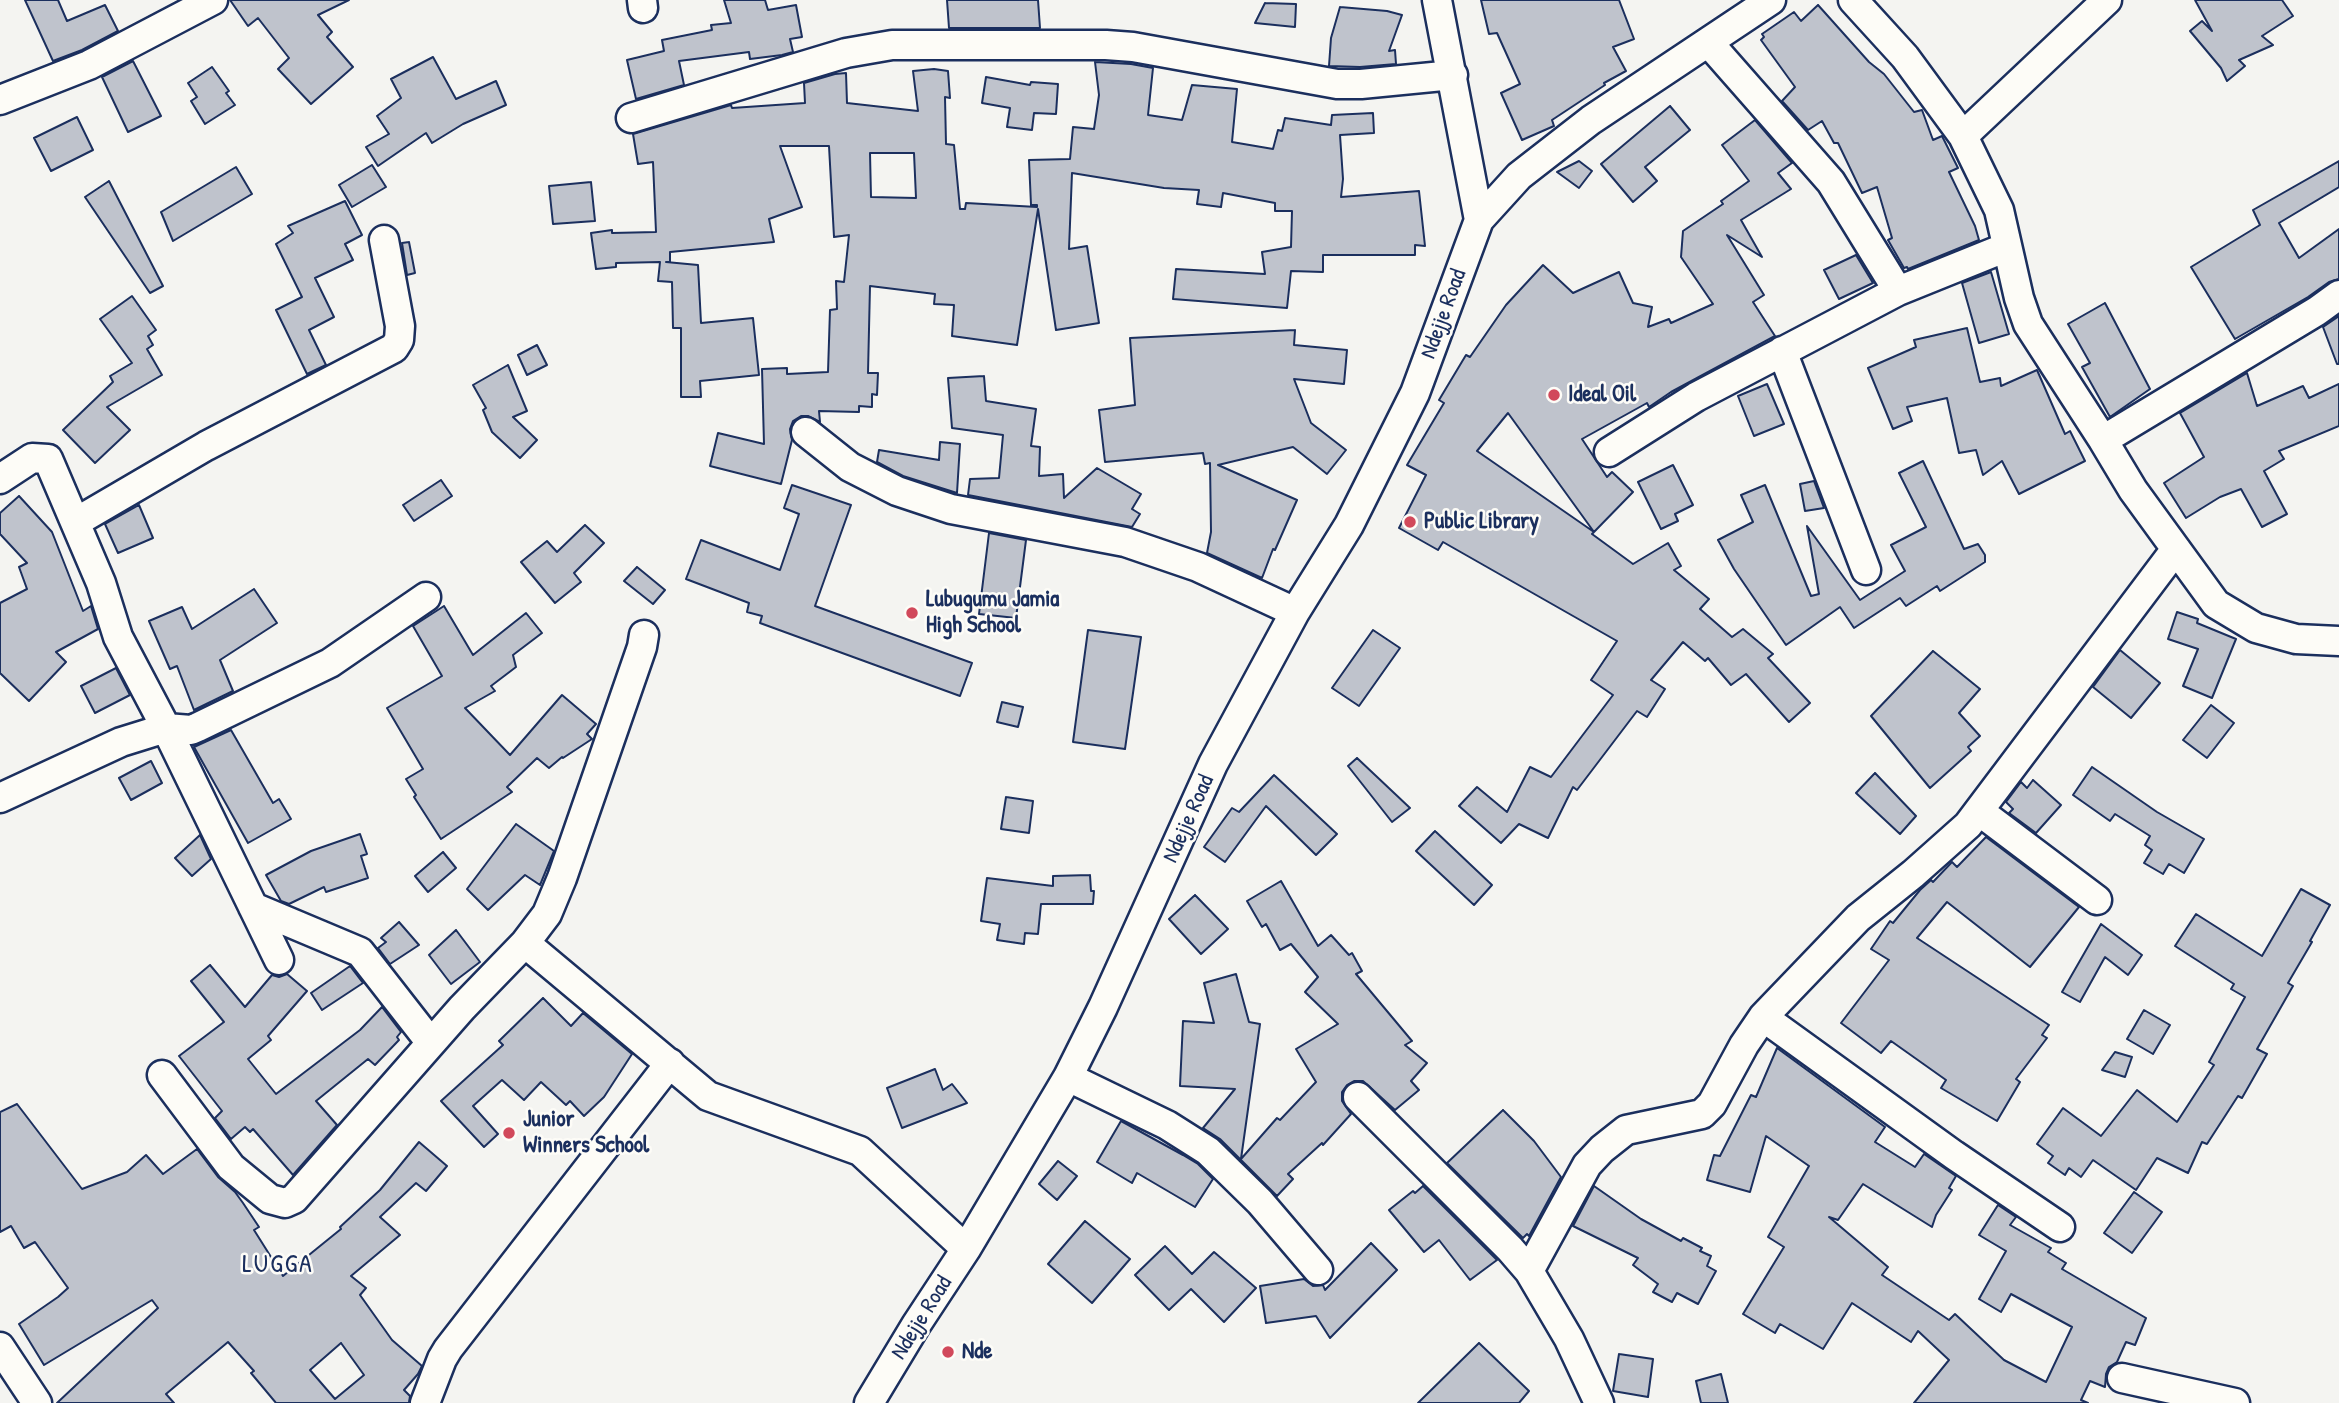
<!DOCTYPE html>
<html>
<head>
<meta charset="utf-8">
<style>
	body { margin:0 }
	canvas { display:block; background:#f4f4f1 }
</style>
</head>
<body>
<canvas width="2339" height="1403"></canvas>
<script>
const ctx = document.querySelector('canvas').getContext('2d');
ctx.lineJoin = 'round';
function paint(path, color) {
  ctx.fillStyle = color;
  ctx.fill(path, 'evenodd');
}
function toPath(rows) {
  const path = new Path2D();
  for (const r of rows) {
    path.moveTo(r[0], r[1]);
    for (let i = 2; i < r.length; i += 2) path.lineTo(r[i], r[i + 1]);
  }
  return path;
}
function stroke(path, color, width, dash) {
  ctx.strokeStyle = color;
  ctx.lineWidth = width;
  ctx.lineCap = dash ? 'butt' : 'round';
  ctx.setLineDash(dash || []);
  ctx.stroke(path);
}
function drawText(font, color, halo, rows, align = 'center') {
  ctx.font = font + ' "Patrick Hand",sans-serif';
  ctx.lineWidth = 5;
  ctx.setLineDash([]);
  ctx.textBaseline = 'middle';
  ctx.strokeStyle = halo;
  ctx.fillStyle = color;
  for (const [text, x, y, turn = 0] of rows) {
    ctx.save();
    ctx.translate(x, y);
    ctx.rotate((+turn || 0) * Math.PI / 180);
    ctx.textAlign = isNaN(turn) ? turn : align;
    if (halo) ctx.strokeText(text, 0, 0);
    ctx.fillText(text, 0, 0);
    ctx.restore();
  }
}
const building = toPath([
	[25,0,58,0,67,21,105,5,118,31,82,50,53,61,25,0],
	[230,0,349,0,318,15,332,32,327,37,353,67,311,104,278,69,289,58,258,18,248,26,230,0],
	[724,0,765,0,768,10,796,5,802,37,790,39,793,52,782,55,750,59,749,52,679,61,684,85,636,99,627,60,664,51,662,40,712,30,711,25,731,23,724,0],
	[947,0,1038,0,1040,28,949,28,947,0],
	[1481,0,1619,0,1634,39,1613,47,1626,71,1604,83,1605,85,1552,120,1554,126,1522,140,1501,93,1520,84,1497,33,1489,34,1481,0],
	[2195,0,2282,0,2293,16,2262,36,2273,45,2239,60,2245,66,2227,81,2221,68,2190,31,2202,21,2212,31,2195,0],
	[1265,3,1296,4,1295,27,1255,23,1265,3],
	[1818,5,1869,62,1884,74,1914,112,1922,110,1933,140,1942,136,1958,168,1949,172,1975,226,1979,240,1908,269,1907,267,1904,268,1888,240,1892,238,1877,187,1862,193,1838,143,1834,143,1822,121,1808,130,1782,101,1795,87,1761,40,1764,37,1762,34,1794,12,1801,21,1818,5],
	[1340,7,1387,11,1402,15,1389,51,1395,50,1396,64,1360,67,1329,66,1331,38,1340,7],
	[433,57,456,99,496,81,506,105,463,124,432,143,426,133,378,166,366,147,389,134,377,116,401,98,391,79,433,57],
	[133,61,161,116,128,132,102,77,133,61],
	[1095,62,1131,64,1153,68,1148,115,1182,120,1192,85,1237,89,1232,142,1273,149,1278,130,1282,131,1285,118,1331,125,1332,115,1373,113,1374,133,1340,135,1343,179,1341,197,1419,191,1425,246,1415,245,1415,255,1323,255,1323,272,1291,271,1287,308,1173,299,1176,269,1265,274,1262,252,1291,247,1292,211,1275,211,1275,203,1223,193,1221,207,1197,204,1199,190,1164,188,1072,173,1069,249,1087,246,1099,323,1056,330,1038,209,1017,345,952,336,954,305,934,304,935,294,870,286,868,373,878,373,877,395,872,394,872,407,859,406,859,412,819,411,820,422,808,416,801,416,793,421,790,429,792,440,781,484,710,466,718,433,764,444,762,369,787,368,787,374,828,372,830,310,837,309,836,281,844,282,849,235,834,237,829,146,780,146,802,207,769,219,774,242,670,252,670,262,666,262,698,265,701,323,753,318,759,375,700,381,701,397,681,397,681,328,673,328,672,282,658,281,660,262,616,263,616,267,596,269,591,233,612,230,612,233,656,232,653,162,638,164,633,134,731,105,732,108,805,103,804,83,835,74,846,73,847,103,918,111,913,71,934,69,948,71,950,98,945,97,946,144,954,145,960,209,965,209,966,203,1037,207,1037,205,1031,205,1029,160,1070,159,1073,127,1094,129,1099,95,1095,62],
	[870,153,914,153,916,198,871,197,870,153],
	[212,67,229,91,226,93,235,105,205,124,191,101,197,97,188,83,212,67],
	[986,77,1030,85,1031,82,1058,84,1056,114,1034,113,1032,130,1007,127,1010,108,982,103,986,77],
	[1670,106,1690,130,1645,167,1657,181,1633,202,1601,164,1670,106],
	[77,117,93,150,51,171,34,138,77,117],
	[1755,120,1792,163,1778,173,1791,189,1741,220,1762,257,1727,235,1764,295,1753,302,1775,336,1671,392,1649,407,1647,403,1582,439,1607,477,1612,472,1633,492,1594,532,1508,413,1477,451,1594,532,1592,534,1633,564,1668,543,1681,566,1674,570,1709,599,1700,609,1732,637,1743,629,1773,654,1768,658,1810,703,1789,722,1746,674,1731,685,1708,658,1705,661,1683,642,1651,680,1665,689,1647,717,1637,711,1577,790,1573,787,1548,838,1519,824,1501,843,1459,806,1477,787,1507,812,1530,767,1551,777,1613,695,1591,680,1617,641,1443,542,1438,550,1399,528,1426,475,1407,465,1444,403,1439,400,1466,355,1470,357,1506,305,1543,265,1573,293,1619,272,1633,303,1652,307,1648,327,1669,319,1671,323,1713,304,1681,257,1683,231,1723,204,1721,201,1749,181,1722,145,1755,120],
	[1579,161,1592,171,1579,188,1557,172,1579,161],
	[2339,161,2339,187,2279,223,2299,258,2339,229,2339,279,2329,282,2308,297,2235,339,2191,267,2260,225,2253,210,2339,161],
	[372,165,386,187,352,207,339,185,372,165],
	[236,167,252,194,173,241,161,212,236,167],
	[109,181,163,286,150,293,85,197,109,181],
	[591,182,595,221,553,224,549,186,591,182],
	[345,201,362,235,345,244,353,260,315,278,334,317,309,330,326,365,307,374,276,310,302,297,276,244,293,233,288,226,345,201],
	[409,242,415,273,407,275,402,243,409,242],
	[1856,255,1873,283,1839,299,1824,270,1856,255],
	[1991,272,2009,334,1979,343,1962,283,1991,272],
	[132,296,156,330,148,336,153,345,147,349,162,375,107,407,130,430,95,463,63,430,113,382,110,376,132,363,100,319,132,296],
	[2105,303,2150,389,2110,417,2082,367,2090,363,2068,324,2105,303],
	[2339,316,2339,364,2337,364,2323,327,2339,316],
	[1967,328,1980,382,2000,378,2001,386,2037,370,2065,434,2070,431,2085,461,2019,494,2002,461,1983,475,1976,450,1959,453,1947,398,1907,407,1912,421,1893,429,1868,368,1916,347,1914,340,1967,328],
	[1295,330,1294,345,1347,350,1344,384,1294,379,1311,423,1346,450,1327,474,1293,447,1218,465,1297,500,1275,550,1273,549,1262,578,1207,553,1211,532,1210,463,1205,464,1203,453,1105,462,1099,410,1135,405,1130,338,1295,330],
	[537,345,547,365,527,375,518,355,537,345],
	[508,365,527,411,513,417,537,440,520,458,492,432,483,410,486,408,473,385,508,365],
	[2247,373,2257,406,2303,386,2309,398,2339,384,2339,426,2279,451,2284,459,2264,471,2287,514,2262,527,2241,489,2220,497,2186,518,2164,483,2204,457,2180,413,2247,373],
	[984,376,986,401,1036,409,1031,446,1040,447,1039,476,1063,474,1064,498,1097,468,1141,494,1132,509,1140,514,1132,527,968,495,970,479,999,478,1003,435,952,428,948,378,984,376],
	[1767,384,1784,424,1754,436,1738,396,1767,384],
	[940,442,960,444,957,493,903,476,877,462,879,450,939,460,940,442],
	[1923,461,1964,549,1978,544,1985,555,1985,562,1940,591,1937,586,1906,606,1900,598,1854,628,1840,607,1786,645,1734,569,1718,540,1753,522,1741,495,1765,485,1811,596,1819,594,1807,526,1860,600,1905,571,1891,545,1926,527,1899,473,1923,461],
	[1673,465,1693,505,1675,514,1678,521,1661,529,1638,482,1673,465],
	[441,480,452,496,414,521,403,505,441,480],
	[1814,481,1824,508,1805,511,1800,484,1814,481],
	[792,485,851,505,815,606,972,663,960,696,760,623,762,616,747,612,749,603,686,579,701,540,780,570,799,514,784,508,792,485],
	[19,496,52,532,83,611,91,606,98,629,56,652,66,662,29,701,0,673,0,603,27,589,19,567,27,563,0,534,0,513,19,496],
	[139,505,153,538,118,553,105,524,139,505],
	[585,525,604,543,574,573,581,582,555,603,521,562,547,541,557,552,585,525],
	[989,533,1026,540,1016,618,979,614,989,533],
	[637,567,665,590,653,604,624,581,637,567],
	[254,589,277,623,220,660,233,691,194,710,177,666,170,669,149,621,182,607,192,629,254,589],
	[444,606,473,655,526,613,542,633,513,655,516,667,491,686,495,691,465,708,510,755,562,695,596,724,587,734,592,739,563,758,562,757,549,768,537,758,507,787,512,792,441,839,414,797,416,795,406,779,423,769,387,708,442,676,413,626,444,606],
	[2177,612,2198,619,2197,623,2236,639,2212,698,2183,686,2198,649,2168,639,2177,612],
	[1088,630,1141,637,1125,749,1073,742,1088,630],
	[1373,630,1400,648,1359,706,1332,688,1373,630],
	[2120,650,2160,683,2131,718,2093,687,2120,650],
	[1933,651,1980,689,1959,713,1980,736,1968,747,1971,751,1930,788,1871,716,1933,651],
	[116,668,130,695,95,713,81,686,116,668],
	[1002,702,1023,707,1018,727,997,722,1002,702],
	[2211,705,2234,723,2207,758,2183,740,2211,705],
	[231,730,273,803,279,799,291,819,248,843,194,747,231,730],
	[1357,758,1410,808,1392,822,1348,766,1357,758],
	[151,761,162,783,131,800,119,778,151,761],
	[2092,767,2157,812,2204,839,2184,873,2169,864,2163,874,2144,863,2152,850,2145,845,2150,836,2115,814,2110,821,2073,795,2092,767],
	[1875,773,1916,816,1900,834,1856,793,1875,773],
	[1274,775,1337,834,1316,855,1266,806,1225,862,1204,847,1232,808,1239,812,1274,775],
	[2033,780,2061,805,2036,833,2009,813,2013,809,2006,802,2021,782,2027,788,2033,780],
	[1006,797,1033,801,1029,833,1001,829,1006,797],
	[516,824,554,851,540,885,525,875,488,910,467,889,516,824],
	[1435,831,1492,885,1474,905,1416,851,1435,831],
	[360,834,367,854,361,856,368,878,326,892,324,887,289,904,281,901,266,875,311,851,360,834],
	[200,835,211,859,192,876,175,858,200,835],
	[1986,837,2079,907,2030,967,1947,902,1917,938,2049,1025,2042,1035,2047,1038,2016,1079,2020,1082,1997,1121,1941,1088,1946,1080,1891,1041,1881,1053,1841,1023,1889,960,1871,949,1890,921,1893,923,1920,890,1931,880,1933,882,1952,862,1957,867,1986,837],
	[443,852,456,868,428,892,415,876,443,852],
	[1090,875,1091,891,1094,891,1093,904,1041,904,1038,934,1025,933,1024,944,997,940,1000,924,981,921,987,878,1053,886,1053,876,1090,875],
	[1281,881,1318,946,1331,935,1349,955,1352,953,1362,971,1356,974,1412,1041,1405,1045,1427,1063,1411,1081,1419,1090,1395,1110,1363,1081,1354,1081,1347,1085,1342,1092,1342,1101,1351,1114,1323,1145,1322,1143,1288,1174,1293,1179,1277,1196,1220,1139,1203,1128,1235,1089,1180,1086,1183,1021,1214,1023,1204,983,1236,974,1249,1022,1260,1024,1241,1159,1277,1118,1280,1120,1316,1082,1296,1049,1338,1024,1305,992,1318,977,1291,944,1280,950,1266,924,1262,927,1247,901,1281,881],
	[2301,889,2330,905,2310,941,2312,942,2288,983,2293,986,2257,1049,2267,1054,2242,1098,2238,1096,2207,1144,2202,1142,2188,1173,2157,1158,2136,1190,2093,1160,2081,1177,2069,1168,2065,1175,2048,1163,2053,1156,2037,1144,2063,1108,2101,1136,2137,1090,2177,1122,2214,1065,2209,1062,2245,997,2231,989,2234,984,2175,946,2196,914,2262,956,2301,889],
	[1195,895,1228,929,1201,954,1169,919,1195,895],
	[399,922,419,945,390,964,378,948,386,942,381,938,399,922],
	[2101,924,2142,955,2128,975,2105,957,2080,1002,2062,992,2101,924],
	[456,930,480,962,451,984,429,955,456,930],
	[210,965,245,1007,272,975,279,977,287,974,307,991,268,1036,271,1040,248,1059,276,1094,360,1030,382,1007,401,1032,397,1037,399,1040,375,1065,368,1059,316,1101,337,1125,293,1175,253,1129,250,1132,245,1127,231,1139,215,1118,222,1111,179,1056,224,1022,191,981,210,965],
	[350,966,363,983,322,1010,311,993,350,966],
	[543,998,571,1026,583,1013,632,1054,604,1097,584,1116,570,1101,566,1105,541,1082,524,1100,502,1080,473,1106,498,1134,484,1147,441,1101,503,1045,499,1041,543,998],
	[2144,1010,2170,1025,2153,1054,2127,1039,2144,1010],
	[1777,1048,1885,1127,1875,1142,1915,1167,1924,1154,1956,1176,1949,1188,1952,1190,1936,1215,1932,1227,1863,1184,1838,1220,1829,1217,1888,1267,1882,1275,1949,1320,1955,1314,2004,1360,2046,1382,2072,1327,2011,1294,2001,1312,1979,1299,2006,1251,1979,1235,1998,1205,2016,1217,2010,1225,2051,1248,2048,1252,2066,1263,2062,1269,2146,1318,2135,1345,2126,1342,2117,1362,2109,1367,2106,1374,2105,1387,2090,1381,2081,1400,2088,1403,1914,1403,1949,1360,1918,1331,1911,1342,1852,1303,1823,1349,1780,1324,1775,1333,1743,1314,1784,1247,1768,1237,1809,1166,1766,1136,1750,1192,1707,1180,1714,1155,1720,1156,1751,1095,1756,1097,1777,1048],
	[2115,1052,2132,1057,2125,1077,2102,1070,2115,1052],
	[935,1069,943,1090,952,1084,967,1103,902,1128,887,1088,935,1069],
	[17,1104,82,1189,127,1172,146,1155,163,1174,197,1149,218,1177,235,1192,243,1203,259,1227,254,1230,283,1276,341,1229,340,1227,380,1190,419,1142,447,1166,426,1191,416,1183,380,1217,400,1235,351,1276,366,1288,360,1295,392,1340,422,1366,418,1374,404,1390,410,1396,409,1403,276,1403,251,1373,254,1371,228,1342,166,1394,174,1403,57,1403,158,1308,152,1300,44,1365,19,1324,58,1297,68,1288,35,1242,24,1248,11,1226,0,1232,0,1112,17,1104],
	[341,1343,364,1375,335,1399,310,1370,341,1343],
	[1503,1110,1534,1141,1561,1177,1529,1236,1527,1234,1523,1238,1447,1163,1503,1110],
	[1121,1121,1183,1155,1198,1164,1213,1179,1195,1207,1137,1173,1132,1183,1097,1162,1121,1121],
	[1058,1161,1077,1176,1057,1200,1039,1184,1058,1161],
	[1423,1186,1497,1260,1470,1280,1439,1240,1424,1252,1389,1210,1413,1191,1415,1193,1423,1186],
	[1594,1186,1641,1219,1681,1241,1683,1238,1702,1248,1700,1251,1711,1256,1707,1266,1716,1271,1698,1304,1677,1293,1672,1302,1653,1292,1658,1284,1633,1265,1638,1258,1573,1226,1594,1186],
	[2134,1192,2162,1212,2132,1253,2104,1233,2134,1192],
	[1085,1221,1130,1259,1092,1303,1048,1264,1085,1221],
	[1371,1243,1397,1270,1330,1338,1316,1316,1266,1323,1260,1286,1304,1279,1313,1286,1323,1285,1325,1290,1371,1243],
	[1165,1246,1192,1274,1214,1252,1256,1288,1224,1322,1191,1289,1169,1310,1135,1275,1165,1246],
	[1479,1343,1529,1391,1519,1403,1418,1403,1479,1343],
	[1619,1354,1653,1359,1648,1397,1613,1391,1619,1354],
	[1721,1374,1728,1403,1701,1403,1696,1381,1721,1374]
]);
paint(building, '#bfc3cc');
stroke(building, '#1b2f5e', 2);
const minor = toPath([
	[642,0,643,8],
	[1437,0,1479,220],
	[1853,0,1905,57,1963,136,1999,210,2019,298,2028,324,2103,440,2133,490,2216,604,2256,628,2296,639,2339,641],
	[1708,42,1831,182,1898,291],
	[0,100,89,65,213,0],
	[631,118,846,53,892,45,1106,45,1133,47,1337,84,1361,84,1453,75],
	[1963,136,2107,0],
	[1782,351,1866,570],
	[806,432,850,467,897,491,951,509,1125,542,1198,567,1295,612],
	[2103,440,2317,311,2339,295],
	[1609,452,1696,397,1898,291,2007,247],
	[0,479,32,458,48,459,101,583,118,637,166,728,279,960],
	[76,522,206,446,394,348,399,340,400,326,384,240],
	[644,635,642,647,562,878,547,914,525,943,708,1096,860,1151,966,1249],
	[0,798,121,742,166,728,191,730,198,727,330,663,426,597],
	[1979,811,2097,900],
	[253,907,360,952,431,1043],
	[1763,1017,1954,1155,2060,1227],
	[162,1075,231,1167,270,1199,285,1203,294,1199,462,1008,525,943],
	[1068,1077,1167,1125,1208,1151,1260,1202,1318,1270],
	[1358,1097,1510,1249,1529,1271,1569,1339,1599,1403],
	[1529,1271,1587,1165,1602,1149,1626,1130,1702,1114,1712,1104,1744,1045,1763,1017,1858,918,1913,874,1968,825,2176,549],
	[0,1347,37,1403],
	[2122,1378,2235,1403],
	[425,1403,442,1359,448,1349,670,1063],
	[869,1403,916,1325,966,1249,1068,1077,1103,1007,1213,764,1295,612,1349,525,1415,393,1479,220,1519,176,1591,120,1771,0]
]);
stroke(minor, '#1b2f5e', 33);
stroke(minor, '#fdfcf7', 28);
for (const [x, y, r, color] of [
	[1554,395,7,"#d1495b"],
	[1410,522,7,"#d1495b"],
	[912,613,7,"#d1495b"],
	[509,1133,7,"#d1495b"],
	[948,1352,7,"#d1495b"]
]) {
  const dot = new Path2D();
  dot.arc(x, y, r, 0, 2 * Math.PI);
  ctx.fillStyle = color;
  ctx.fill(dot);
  stroke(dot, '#fdfcf7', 2.5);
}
drawText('23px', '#1b2f5e', '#fdfcf7', [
	["Ndejje Road",1444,314,-70],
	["Ndejje Road",1189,819,-66],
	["Ndejje Road",922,1318,-58]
]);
drawText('bold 23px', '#1b2f5e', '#fdfcf7', [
	["Ideal Oil",1568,395],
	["Public Library",1424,522],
	["Lubugumu Jamia",926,600],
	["High School",926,626],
	["Junior",523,1120],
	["Winners School",523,1146],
	["Nde",962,1352]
], 'left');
ctx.letterSpacing = '2px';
drawText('26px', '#1b2f5e', '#fdfcf7', [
	["LUGGA",278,1265]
]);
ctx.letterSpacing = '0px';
</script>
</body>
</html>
